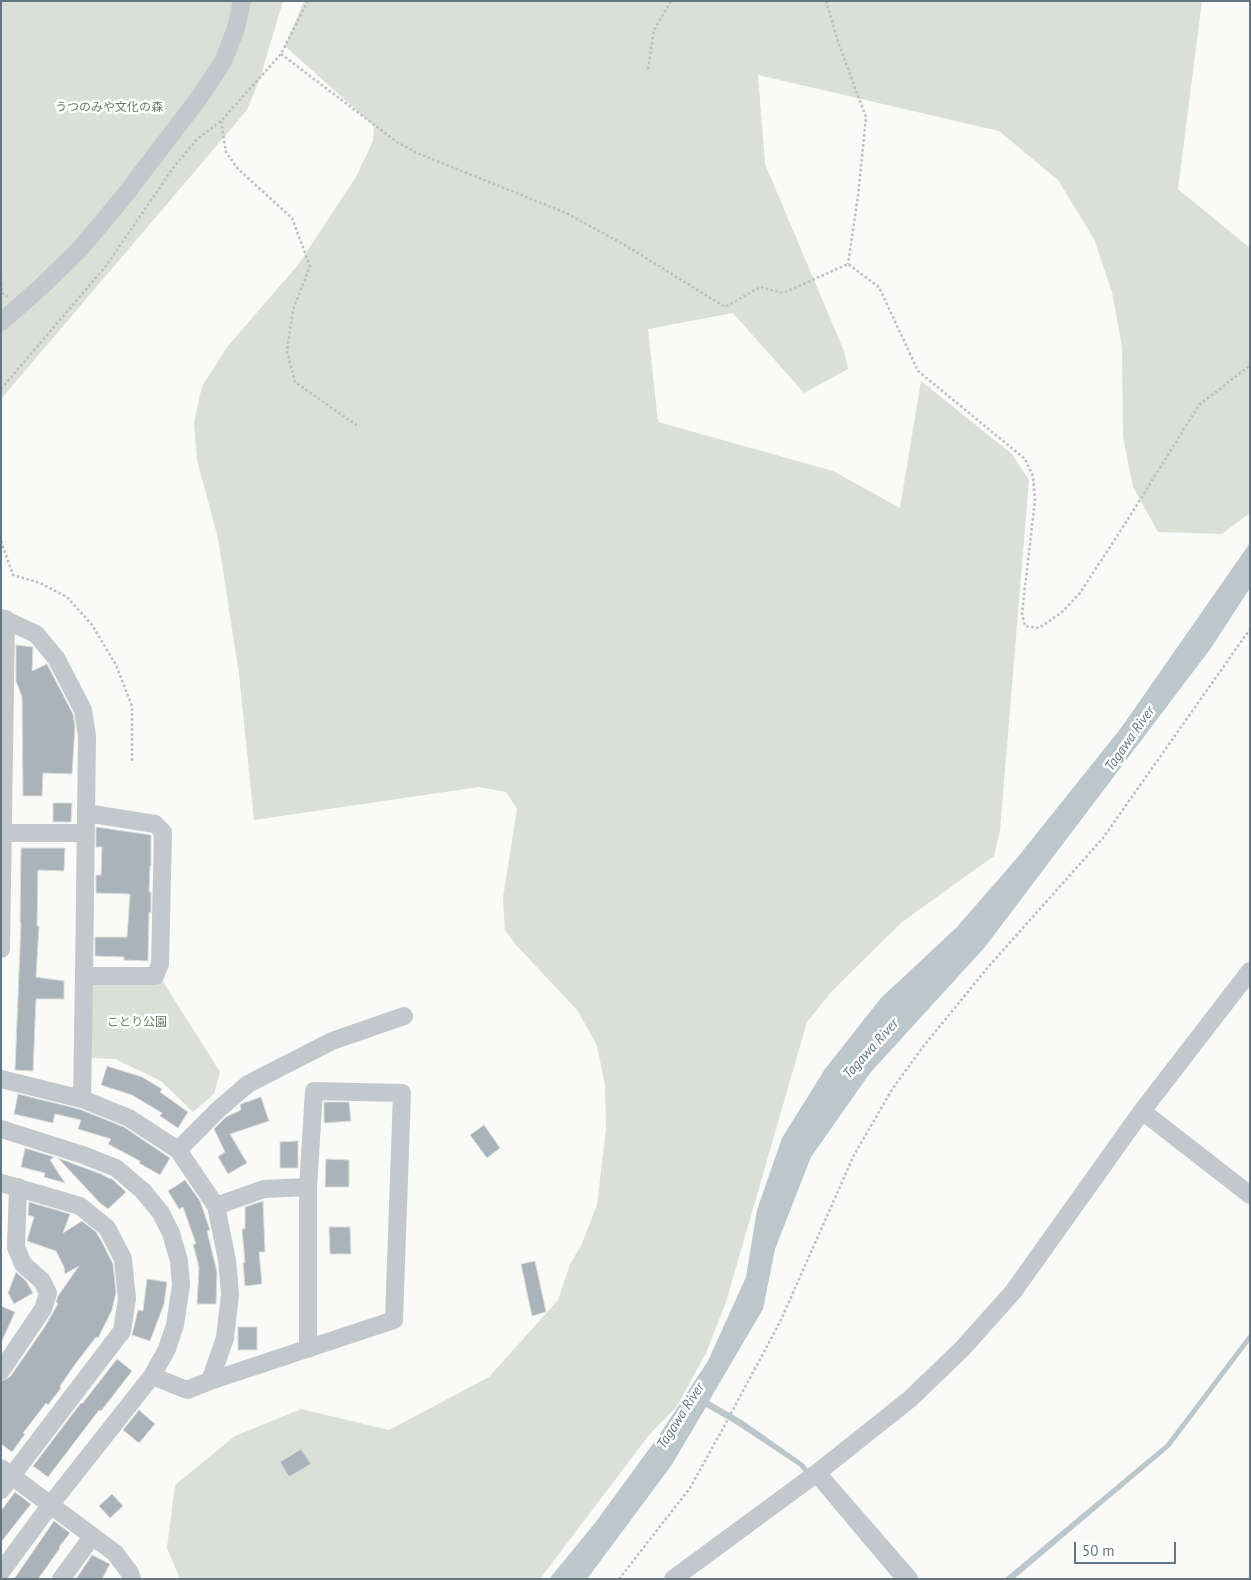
<!DOCTYPE html>
<html>
<head>
<meta charset="utf-8">
<style>
	body { margin:0 }
	#map { position:relative; width:1251px; height:1580px; overflow:hidden; background:#fafaf8; font-family:"PT Sans",sans-serif }
	canvas { display:block }
	.frame { position:absolute; inset:0; border:2px solid #657683; pointer-events:none }
	.scale { position:absolute; left:1074px; top:1542px; width:102px; height:22px; box-sizing:border-box; border:2px solid #657683; border-top:0; padding-left:6px; font-size:15px; line-height:18px; white-space:nowrap; color:#657683; -webkit-text-stroke:4px #fff; paint-order:stroke }
</style>
</head>
<body>
<div id="map">
<canvas width="1251" height="1580"></canvas>
<div class="frame"></div>
<div class="scale">50 m</div>
</div>
<script>
const ctx = document.querySelector('canvas').getContext('2d');
ctx.lineJoin = 'round';
function paint(path, color) {
  ctx.fillStyle = color;
  ctx.fill(path, 'evenodd');
}
function toPath(rows) {
  const path = new Path2D();
  for (const r of rows) {
    path.moveTo(r[0], r[1]);
    for (let i = 2; i < r.length; i += 2) path.lineTo(r[i], r[i + 1]);
  }
  return path;
}
function stroke(path, color, width, dash) {
  ctx.strokeStyle = color;
  ctx.lineWidth = width;
  ctx.lineCap = dash ? 'butt' : 'round';
  ctx.setLineDash(dash || []);
  ctx.stroke(path);
}
function drawText(font, color, halo, rows, align = 'center') {
  ctx.font = font + ' "PT Sans","Noto Sans JP",sans-serif';
  ctx.lineWidth = 5;
  ctx.setLineDash([]);
  ctx.textBaseline = 'middle';
  ctx.strokeStyle = halo;
  ctx.fillStyle = color;
  for (const [text, x, y, turn = 0] of rows) {
    ctx.save();
    ctx.translate(x, y);
    ctx.rotate((+turn || 0) * Math.PI / 180);
    ctx.textAlign = isNaN(turn) ? turn : align;
    if (halo) ctx.strokeText(text, 0, 0);
    ctx.fillText(text, 0, 0);
    ctx.restore();
  }
}
paint(toPath([
	[1,1,283,1,260,78,247,110,1,399],
	[304,1,1202,1,1178,189,1250,248,1250,513,1222,534,1158,532,1133,487,1123,437,1122,347,1112,292,1094,239,1058,180,999,131,758,75,765,164,844,351,848,369,804,393,733,313,648,329,658,422,833,471,900,508,921,381,1012,454,1029,480,1000,830,994,856,902,922,832,991,807,1022,726,1302,706,1353,677,1406,649,1435,540,1579,180,1579,167,1548,175,1485,235,1436,301,1409,389,1430,489,1377,558,1300,570,1264,581,1246,597,1205,606,1129,605,1085,597,1046,578,1011,516,945,505,930,503,898,517,809,506,792,479,787,254,820,239,674,218,538,197,460,194,422,202,386,228,346,298,265,356,177,373,141,374,126,285,46],
	[89,980,162,980,220,1072,214,1094,193,1112,161,1081,115,1059,89,1058]
]), '#dadfd7');
paint(toPath([
	[1250,543,1250,588,1211,648,985,947,870,1073,811,1157,775,1249,763,1309,709,1401,742,1420,803,1463,901,1579,894,1579,799,1466,734,1423,706,1407,671,1466,587,1579,549,1579,595,1523,660,1434,708,1361,746,1277,757,1210,782,1138,825,1069,881,998,957,927,1017,858,1121,728],
	[1250,1333,1250,1341,1170,1447,1014,1579,1004,1579,1166,1444]
]), '#bbc7cb');
const building = toPath([
	[16,645,33,647,32,671,47,664,73,714,75,727,72,774,43,773,42,796,23,796,22,697,16,681,16,645],
	[53,803,72,803,71,822,53,822,53,803],
	[96,827,151,835,151,866,150,866,149,892,151,892,151,913,149,912,148,961,124,960,124,957,95,956,95,937,127,937,130,894,96,893,96,875,101,875,102,847,96,847,96,827],
	[21,848,65,848,64,871,38,870,37,926,39,926,36,977,64,981,64,999,36,999,33,1071,15,1070,21,923,20,923,21,848],
	[107,1066,142,1077,162,1089,160,1092,188,1112,178,1128,160,1116,162,1113,132,1095,101,1085,107,1066],
	[18,1094,79,1109,124,1127,170,1158,160,1175,139,1163,140,1161,108,1144,111,1139,78,1129,81,1120,55,1114,53,1123,14,1114,18,1094],
	[261,1097,269,1121,230,1134,247,1163,228,1174,218,1157,225,1152,214,1129,226,1117,241,1110,240,1105,241,1104,261,1097],
	[324,1102,349,1102,351,1121,324,1123,324,1102],
	[484,1125,500,1148,487,1158,470,1135,484,1125],
	[298,1141,298,1168,280,1168,280,1142,298,1141],
	[25,1148,54,1157,50,1160,65,1183,44,1177,45,1173,21,1167,25,1148],
	[58,1158,101,1174,110,1179,111,1178,126,1192,108,1209,100,1203,58,1158],
	[326,1159,349,1160,349,1187,325,1187,326,1159],
	[185,1180,200,1201,210,1230,207,1231,217,1272,216,1304,197,1304,199,1267,193,1244,196,1244,183,1207,179,1209,168,1191,185,1180],
	[263,1201,265,1252,259,1252,262,1284,245,1286,243,1263,245,1262,242,1229,245,1229,245,1207,263,1201],
	[29,1202,70,1214,63,1233,82,1221,96,1232,101,1240,113,1264,116,1292,112,1310,98,1338,96,1337,76,1363,60,1386,61,1388,48,1405,46,1403,23,1433,25,1434,12,1452,1,1444,1,1381,10,1377,44,1328,58,1304,56,1302,58,1296,79,1266,65,1274,64,1267,56,1251,27,1241,34,1217,28,1215,29,1202],
	[329,1227,350,1227,351,1254,330,1254,329,1227],
	[535,1261,546,1312,532,1316,521,1264,535,1261],
	[16,1272,26,1281,33,1293,14,1304,8,1293,16,1272],
	[147,1279,167,1282,164,1304,150,1341,132,1335,138,1310,143,1311,147,1279],
	[1,1306,15,1312,1,1343,1,1306],
	[238,1327,257,1327,257,1350,238,1350,238,1327],
	[117,1359,132,1371,101,1411,99,1410,48,1477,33,1466,81,1403,82,1404,117,1359],
	[139,1410,155,1424,139,1443,123,1430,139,1410],
	[301,1449,311,1464,289,1477,280,1462,301,1449],
	[15,1492,31,1504,1,1542,1,1511,15,1492],
	[112,1494,123,1506,110,1518,99,1506,112,1494],
	[54,1521,70,1533,59,1547,60,1548,38,1579,14,1579,54,1521],
	[92,1555,110,1564,102,1579,76,1579,92,1555]
]);
paint(building, '#aab3b9');
stroke(building, '#dcdcda', 1);
stroke(toPath([
	[826,1,838,42,866,117,858,196,848,264],
	[281,54,397,142,417,153,566,213,625,245,725,307,760,287,783,293,848,264,879,287,918,371,1025,459,1033,476,1035,500,1022,613,1025,626,1039,628,1062,612,1080,593,1130,516,1199,405,1248,367,1250,363],
	[648,69,654,30,671,1],
	[221,121,226,152,238,169,292,218,310,266,293,310,287,351,295,382,359,427],
	[1,278,2,293,8,296],
	[1,389,106,266,173,168,197,139,221,121,281,54,308,1],
	[1,541,13,575,40,583,67,597,92,625,116,665,132,706,132,763],
	[619,1579,690,1488,721,1432,780,1322,854,1155,893,1088,922,1048,989,966,1103,838,1250,629]
]), '#bbbfc2', 2.5, [2.5, 2.5]);
stroke(toPath([
	[1,322,43,285,79,250,121,200,199,98,223,62,236,28,242,1],
	[1,618,36,634,56,658,83,710,87,736,84,976],
	[3,833,86,833],
	[1,949,6,619],
	[1,1079,82,1099,129,1118,178,1150,216,1206],
	[82,1099,84,976,155,976,160,964,163,832,155,824,86,813],
	[1142,1111,1250,1195],
	[1,1129,83,1155,116,1168,143,1191,161,1213,171,1233,179,1261,181,1285,175,1325,167,1349,152,1376,51,1504,1,1572],
	[178,1150,219,1109,248,1084,332,1041,404,1016],
	[1,1183,80,1206,107,1228,123,1259,127,1299,122,1331,1,1490],
	[1,1371,43,1309,48,1293,42,1281,23,1264,16,1247,18,1187],
	[152,1376,187,1390,210,1381,225,1338,230,1294,227,1260,216,1206,264,1189,308,1187,308,1349],
	[210,1381,394,1320,402,1093,314,1091,308,1187],
	[1,1468,115,1553,130,1573,132,1579],
	[817,1473,909,1579],
	[61,1579,92,1537],
	[673,1579,817,1473,910,1399,962,1349,1013,1292,1142,1111,1250,971]
]), '#c3c8cc', 18);
drawText('12px', '#687a64', '#fff', [
	["うつのみや文化の森",109,108],
	["ことり公園",137,1023]
]);
drawText('italic 14px', '#60757c', '#fff', [
	["Tagawa River",1130,739,-55],
	["Tagawa River",871,1049,-48],
	["Tagawa River",681,1416,-57]
]);
</script>
</body>
</html>
